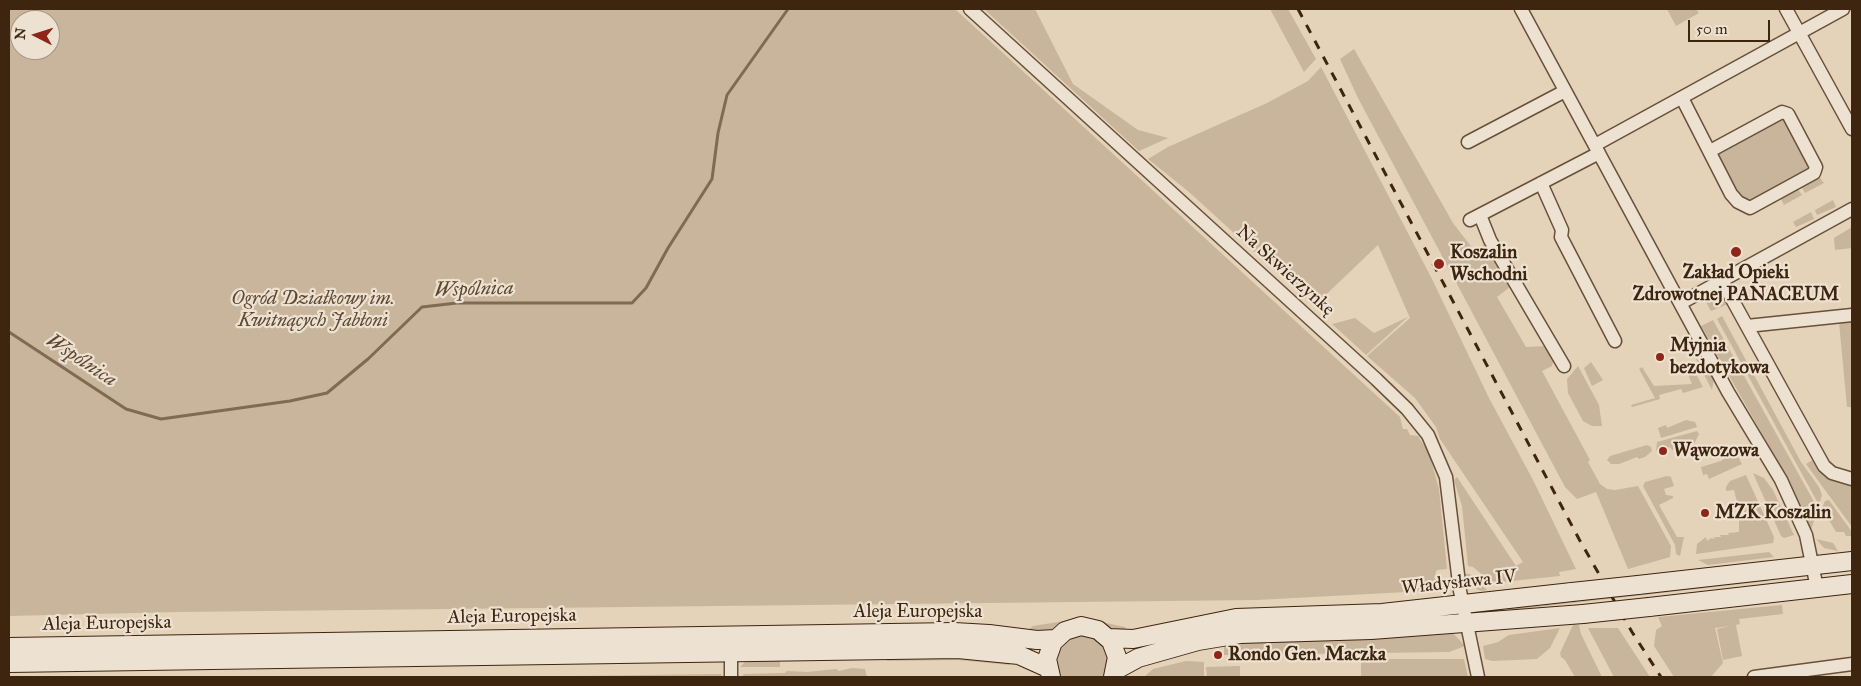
<!DOCTYPE html>
<html>
<head>
<meta charset="utf-8">
<style>
	body { margin:0 }
	#map { position:relative; width:1861px; height:686px; overflow:hidden; background:#e4d3b8; font-family:"IM FELL Great Primer",serif }
	canvas { display:block }
	.frame { position:absolute; inset:0; border:10px solid #3e2510; pointer-events:none }
	.north { position:absolute; left:10px; top:10px; width:50px; height:50px; box-sizing:border-box; background:#ede2d1; border:1px solid #a79684; border-radius:50%; rotate:275deg; font-size:14px; font-weight:700; line-height:20px; text-align:center; color:#3e2510 }
	.north::after { content:''; display:block; margin:auto; width:18px; height:22px; background:#8f2418; clip-path:polygon(50% 0,100% 100%,50% 72%,0 100%) }
	.scale { position:absolute; left:1688px; top:20px; width:82px; height:22px; box-sizing:border-box; border:2px solid #3e2510; border-top:0; padding-left:6px; font-size:15px; line-height:18px; white-space:nowrap; color:#3e2510; -webkit-text-stroke:4px #ede2d1; paint-order:stroke }
</style>
</head>
<body>
<div id="map">
<canvas width="1861" height="686"></canvas>
<div class="frame"></div>
<div class="north">N</div>
<div class="scale">50 m</div>
</div>
<script>
const ctx = document.querySelector('canvas').getContext('2d');
ctx.lineJoin = 'round';
function paint(path, color) {
  ctx.fillStyle = color;
  ctx.fill(path, 'evenodd');
}
function toPath(rows) {
  const path = new Path2D();
  for (const r of rows) {
    path.moveTo(r[0], r[1]);
    for (let i = 2; i < r.length; i += 2) path.lineTo(r[i], r[i + 1]);
  }
  return path;
}
function stroke(path, color, width, dash) {
  ctx.strokeStyle = color;
  ctx.lineWidth = width;
  ctx.lineCap = dash ? 'butt' : 'round';
  ctx.setLineDash(dash || []);
  ctx.stroke(path);
}
function drawText(font, color, halo, rows, align = 'center') {
  ctx.font = font + ' "IM FELL Great Primer",serif';
  ctx.lineWidth = 4.5;
  ctx.setLineDash([]);
  ctx.textBaseline = 'middle';
  ctx.strokeStyle = halo;
  ctx.fillStyle = color;
  for (const [text, x, y, turn = 0] of rows) {
    ctx.save();
    ctx.translate(x, y);
    ctx.rotate((+turn || 0) * Math.PI / 180);
    ctx.textAlign = isNaN(turn) ? turn : align;
    if (halo) ctx.strokeText(text, 0, 0);
    ctx.fillText(text, 0, 0);
    ctx.restore();
  }
}
paint(toPath([
	[9,9,955,9,1400,417,1403,429,1407,429,1410,435,1418,436,1429,453,1439,489,1447,569,1437,570,1435,574,1439,576,1433,589,1425,591,1257,600,178,612,9,616],
	[20,20,50,20,50,50,20,50],
	[984,9,1035,9,1073,84,1138,130,1168,138,1139,151],
	[1270,9,1288,9,1316,59,1304,72],
	[1667,9,1696,9,1699,13,1676,26],
	[1354,49,1453,223,1473,249,1487,244,1510,287,1497,297,1526,347,1547,346,1554,358,1552,366,1542,371,1590,460,1588,462,1600,484,1607,489,1615,490,1638,486,1671,546,1670,557,1628,569,1596,492,1577,499,1565,487,1358,98,1340,59],
	[1321,67,1432,279,1489,398,1533,480,1576,569,1559,572,1560,576,1492,583,1473,567,1468,566,1462,506,1454,480,1457,477,1516,566,1523,562,1440,439,1436,427,1415,398,1367,356,1410,318,1378,245,1314,306,1189,192,1148,159,1168,147,1267,103,1308,81],
	[1782,116,1812,167,1749,204,1736,196,1713,153],
	[1818,175,1824,183,1805,193,1801,186],
	[1797,188,1802,195,1784,205,1780,197],
	[1833,200,1836,207,1817,215,1815,210],
	[1811,212,1814,219,1796,227,1793,222],
	[1852,227,1852,248,1835,250,1834,238],
	[1709,294,1722,295,1728,304,1711,311,1703,297],
	[1722,316,1801,462,1819,487,1822,495,1819,505,1717,319],
	[1408,317,1366,355,1332,324,1355,318,1374,333],
	[1713,320,1818,509,1811,530,1774,455,1701,326],
	[1852,320,1852,407,1847,407,1839,322],
	[1696,359,1705,362,1714,379,1712,390],
	[1591,362,1603,380,1592,386,1584,368],
	[1690,363,1703,387,1683,393,1681,389,1659,395,1660,399,1632,407,1631,405,1655,398,1639,369,1642,367,1654,386,1692,384,1685,367],
	[1578,366,1599,405,1602,426,1592,426,1583,421,1568,393,1567,379],
	[1686,420,1695,422,1697,427,1661,438,1658,428,1666,425,1667,428],
	[1697,431,1699,434,1694,444,1672,450,1670,447,1656,451,1657,442],
	[1647,445,1651,447,1652,451,1645,457,1639,459,1637,457,1619,464,1611,464,1607,460,1610,456],
	[1735,451,1742,464,1709,479,1707,474,1703,475,1701,467,1721,461],
	[1814,459,1836,481,1852,485,1852,527,1806,464],
	[1753,473,1764,478,1773,490,1794,535,1784,538,1781,536],
	[1746,475,1774,537,1773,543,1696,554,1697,544,1706,537,1707,541,1711,538,1715,539,1714,537,1721,537,1720,535,1729,535,1728,533,1739,532,1739,518,1745,515,1741,505,1738,506,1734,490,1726,491,1726,487,1730,481],
	[1667,476,1671,477,1674,486,1664,489,1666,495,1673,496,1673,498,1659,505,1677,537,1684,537,1680,556,1676,554,1675,545,1643,486,1645,482],
	[1829,500,1852,532,1852,536,1846,536,1844,532,1836,532,1822,508,1825,501],
	[1816,539,1833,543,1838,551,1824,548],
	[1769,552,1774,557,1708,565,1698,560],
	[1464,574,1470,574,1487,590,1481,591,1472,587],
	[1767,576,1768,581,1501,611,1500,606],
	[1782,605,1783,614,1739,619,1740,624,1736,625,1742,656,1723,660,1717,629,1730,626,1715,628,1723,663,1711,677,1674,677,1654,646,1656,630,1662,626,1658,617],
	[1083,618,1125,627,1128,633,1113,630,1102,623,1066,622,1052,631,1028,634,1029,629,1033,626],
	[1573,625,1579,625,1581,634,1602,677,1575,677,1565,660,1561,657,1560,653],
	[1560,628,1550,648,1537,659,1492,661,1485,659,1483,646,1498,642,1509,635],
	[1588,628,1618,628,1650,677,1614,677],
	[1452,632,1465,646,1449,652,1224,655,1224,647,1247,639],
	[1082,635,1093,637,1105,646,1109,656,1104,677,1062,677,1059,672,1057,662,1061,647,1068,640],
	[895,655,1011,660,1010,665,958,660,886,661],
	[1361,659,1464,659,1468,677,1361,677],
	[747,660,780,660,780,667,740,667],
	[1186,661,1204,662,1204,677,1144,677,1153,669],
	[1240,666,1240,677,1207,677,1206,667],
	[852,668,865,669,867,677,741,677,744,674,785,673,787,671,808,672,836,669,839,671],
	[714,674,721,674,722,677,504,677]
]), '#c8b59b');
stroke(toPath([
	[9,332,126,409,161,419,290,401,327,393,368,359,422,307,457,303,632,303,646,288,668,248,712,179,718,133,727,95,788,9]
]), '#806a53', 3);
const street = toPath([
	[970,9,1376,379,1407,409,1428,435,1446,477,1460,591,1478,677],
	[1521,9,1728,392,1781,480,1806,535,1817,588],
	[1786,9,1852,129],
	[1682,98,1731,194,1738,202,1750,208,1814,173,1816,167,1788,114,1782,112,1710,151],
	[1468,142,1565,91],
	[1595,145,1843,9],
	[1541,183,1562,230,1561,237,1615,341],
	[1480,215,1490,240,1564,366],
	[1470,220,1599,153],
	[1722,281,1824,466,1832,473,1852,479],
	[1681,303,1852,209],
	[1747,326,1852,315],
	[731,645,731,677],
	[1754,677,1852,664]
]);
const secondary = toPath([
	[1638,585,1852,561],
	[1649,607,1852,584],
	[1109,638,1133,639,1236,618,1382,613,1572,592],
	[9,647,954,632,989,634,1037,640,1055,639],
	[9,663,958,649,1019,655,1048,668],
	[1116,670,1138,658,1198,641,1240,634,1371,630,1583,614],
	[1051,677,1047,659,1053,642,1065,631,1081,626,1098,630,1111,641,1117,657,1113,677]
]);
stroke(street, '#68503a', 15);
stroke(secondary, '#3e2510', 20);
stroke(street, '#ede2d1', 12);
stroke(secondary, '#ede2d1', 18);
stroke(toPath([
	[1298,9,1579,539,1632,632,1661,677]
]), '#3e2510', 3, [9, 9]);
const secondaryBridge = toPath([
	[1572,592,1638,585],
	[1583,614,1649,607]
]);
stroke(secondaryBridge, '#3e2510', 20, []);
stroke(secondaryBridge, '#ede2d1', 18);
for (const [x, y, r, color] of [
	[1736,252,6,"#8f2418"],
	[1439,264,6,"#8f2418"],
	[1660,357,5,"#8f2418"],
	[1663,451,5,"#8f2418"],
	[1705,513,5,"#8f2418"],
	[1218,655,5,"#8f2418"]
]) {
  const dot = new Path2D();
  dot.arc(x, y, r, 0, 2 * Math.PI);
  ctx.fillStyle = color;
  ctx.fill(dot);
  stroke(dot, '#ede2d1', 2);
}
drawText('bold 19px', '#3e2510', '#ede2d1', [
	["Koszalin",1450,253],
	["Wschodni",1450,275],
	["Zakład Opieki",1736,273,"center"],
	["Zdrowotnej PANACEUM",1736,295,"center"],
	["Myjnia",1670,346],
	["bezdotykowa",1670,368],
	["Wąwozowa",1673,451],
	["MZK Koszalin",1715,513],
	["Rondo Gen. Maczka",1228,655]
], 'left');
drawText('19px', '#3e2510', '#ede2d1', [
	["Na Skwierzynkę",1285,271,42],
	["Władysława IV",1459,583,-6],
	["Aleja Europejska",918,612],
	["Aleja Europejska",512,617,-1],
	["Aleja Europejska",107,624,-1]
]);
drawText('italic 19px', '#604933', '#ede2d1', [
	["Ogród Działkowy im.",313,299],
	["Kwitnących Jabłoni",313,321]
]);
drawText('italic 20px', '#5f4831', '#ede2d1', [
	["Wspólnica",474,290,-2],
	["Wspólnica",81,361,33]
]);
</script>
</body>
</html>
